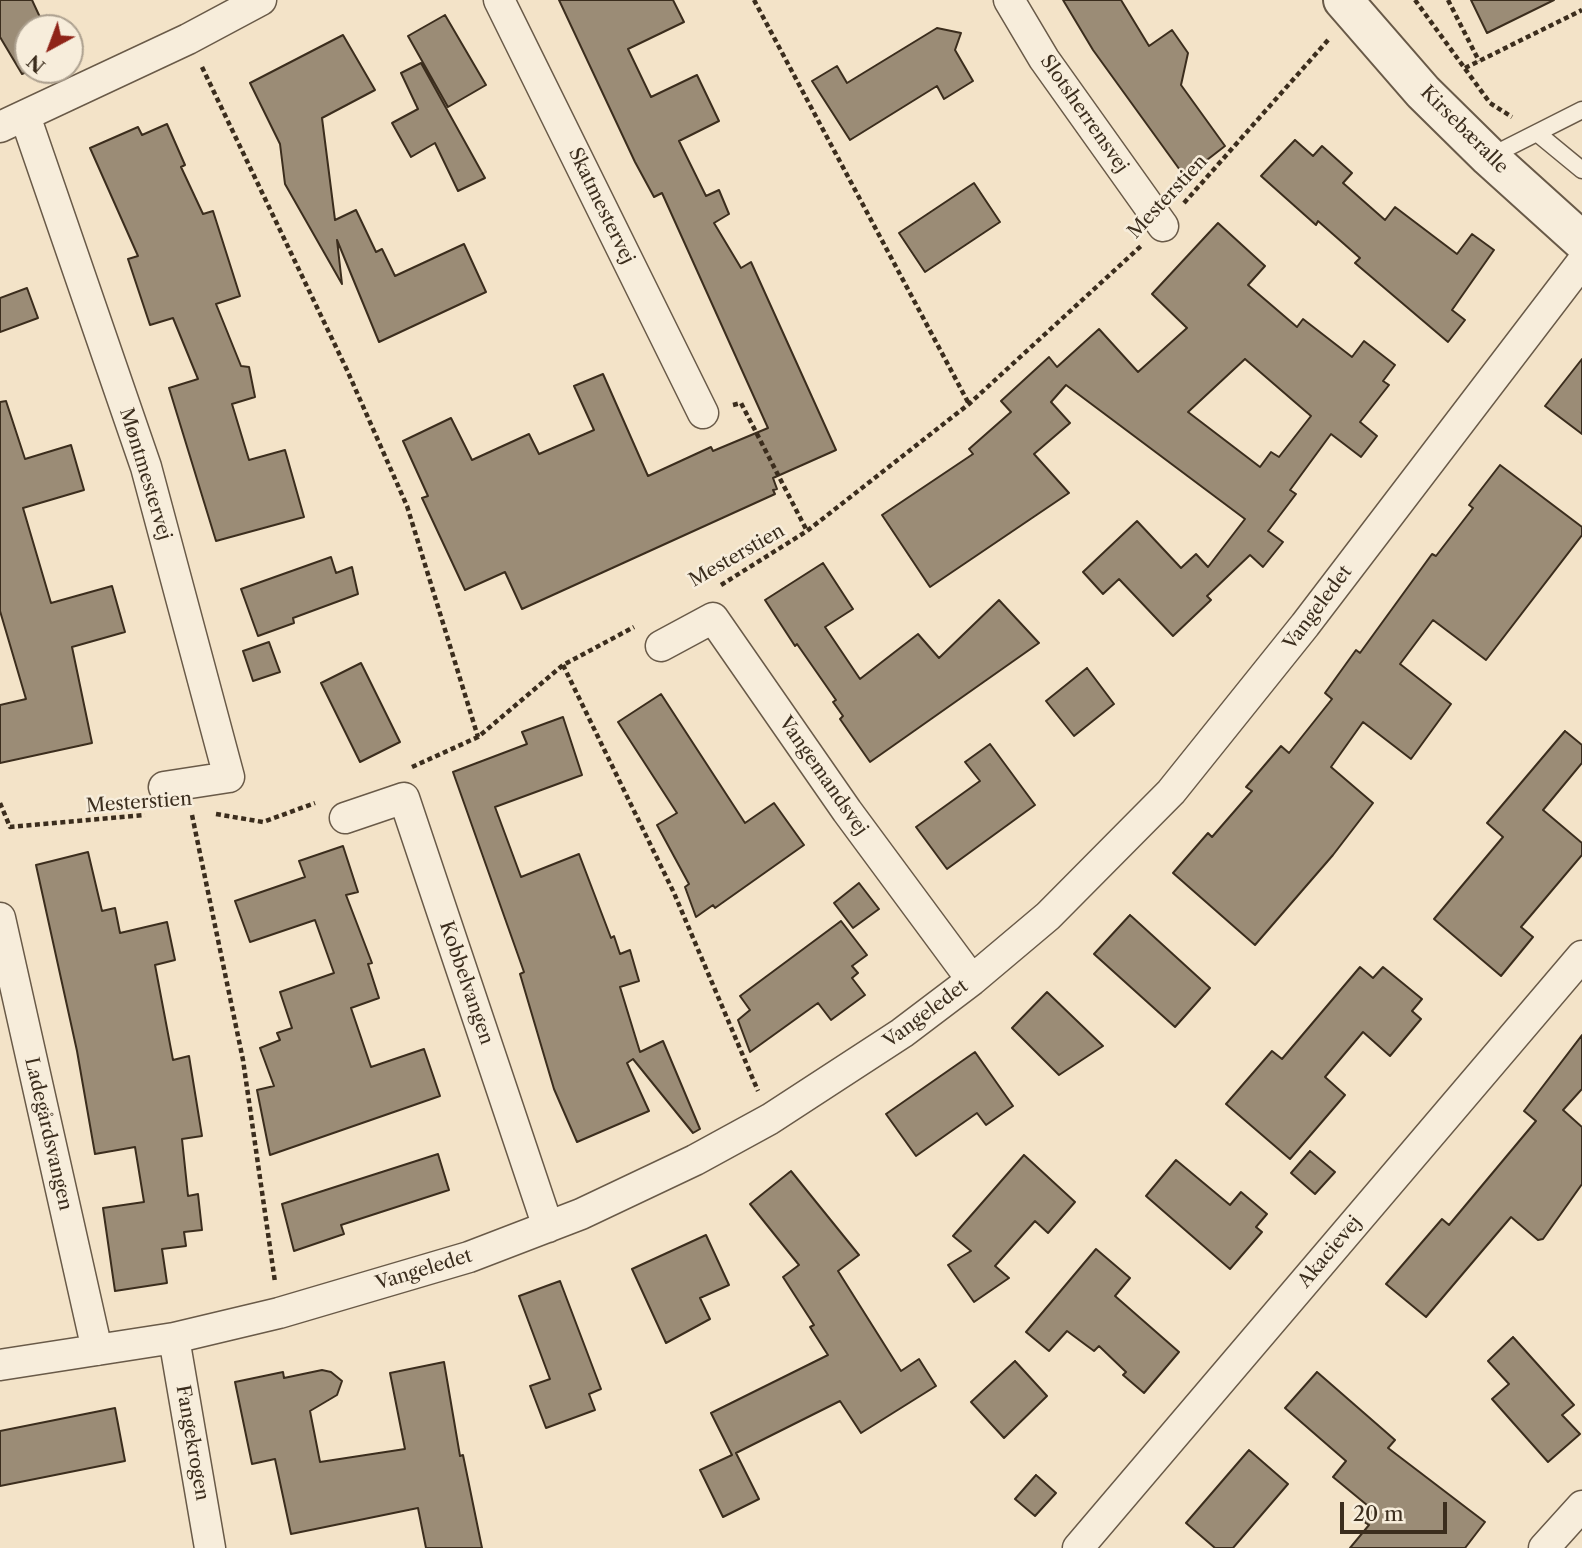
<!DOCTYPE html>
<html>
<head>
<meta charset="utf-8">
<style>
	body { margin:0 }
	#map { position:relative; width:1582px; height:1548px; overflow:hidden; background:#f3e3c8; font-family:"Libre Caslon Text",serif }
	canvas { display:block }
	.north { position:absolute; left:14px; top:14px; width:70px; height:70px; box-sizing:border-box; background:#f7eddb; border:2px solid #aca08f; border-radius:50%; rotate:221deg; font-size:19px; font-weight:700; line-height:28px; text-align:center; color:#3b2d1d }
	.north::after { content:''; display:block; margin:auto; width:24px; height:32px; background:#8f2418; clip-path:polygon(50% 0,100% 100%,50% 72%,0 100%) }
	.scale { position:absolute; left:1340px; top:1502px; width:107px; height:32px; box-sizing:border-box; border:4px solid #3b2d1d; border-top:0; padding-left:9px; font-size:21px; line-height:24px; white-space:nowrap; color:#3b2d1d; -webkit-text-stroke:5px #f7eddb; paint-order:stroke }
</style>
</head>
<body>
<div id="map">
<canvas width="1582" height="1548"></canvas>
<div class="north">N</div>
<div class="scale">20 m</div>
</div>
<script>
const ctx = document.querySelector('canvas').getContext('2d');
ctx.lineJoin = 'round';
function paint(path, color) {
  ctx.fillStyle = color;
  ctx.fill(path, 'evenodd');
}
function toPath(rows) {
  const path = new Path2D();
  for (const r of rows) {
    path.moveTo(r[0], r[1]);
    for (let i = 2; i < r.length; i += 2) path.lineTo(r[i], r[i + 1]);
  }
  return path;
}
function stroke(path, color, width, dash) {
  ctx.strokeStyle = color;
  ctx.lineWidth = width;
  ctx.lineCap = dash ? 'butt' : 'round';
  ctx.setLineDash(dash || []);
  ctx.stroke(path);
}
function drawText(font, color, halo, rows, align = 'center') {
  ctx.font = font + ' "Libre Caslon Text",serif';
  ctx.lineWidth = 5;
  ctx.setLineDash([]);
  ctx.textBaseline = 'middle';
  ctx.strokeStyle = halo;
  ctx.fillStyle = color;
  for (const [text, x, y, turn = 0] of rows) {
    ctx.save();
    ctx.translate(x, y);
    ctx.rotate((+turn || 0) * Math.PI / 180);
    ctx.textAlign = isNaN(turn) ? turn : align;
    if (halo) ctx.strokeText(text, 0, 0);
    ctx.fillText(text, 0, 0);
    ctx.restore();
  }
}
const building = toPath([
	[0,0,32,0,45,28,28,28,28,70,31,70,22,74,0,37,0,0],
	[559,0,673,0,684,22,628,49,651,97,697,75,719,121,679,141,706,196,719,190,729,214,714,223,741,268,751,262,836,450,773,478,777,489,773,490,775,494,522,609,505,572,465,590,422,498,428,496,403,441,451,418,472,460,529,434,539,454,594,430,574,386,603,374,648,476,711,447,713,451,768,428,662,193,654,197,635,162,559,0],
	[1063,0,1121,0,1149,46,1172,30,1188,53,1181,85,1225,146,1185,177,1093,50,1063,0],
	[1471,0,1554,0,1487,33,1471,0],
	[445,15,486,85,448,107,408,36,445,15],
	[937,28,961,33,955,50,973,81,944,99,937,86,850,140,812,81,837,66,847,83,937,28],
	[343,35,375,90,322,118,335,220,356,210,376,252,382,249,395,276,464,244,486,292,379,342,337,240,342,284,285,184,280,144,250,83,343,35],
	[421,63,485,178,458,191,435,143,411,157,392,123,418,109,401,73,421,63],
	[167,124,185,165,181,167,203,214,213,211,240,296,216,304,241,366,249,367,255,397,232,404,249,460,285,450,304,517,216,541,169,388,198,379,173,318,150,325,128,259,138,256,90,148,138,127,142,135,167,124],
	[1295,140,1313,156,1322,146,1352,173,1343,183,1385,220,1395,207,1457,254,1472,234,1494,250,1452,310,1465,320,1448,342,1355,263,1360,258,1318,221,1316,225,1261,176,1295,140],
	[974,183,1000,222,925,272,899,233,974,183],
	[1218,223,1265,266,1248,285,1297,327,1303,319,1352,357,1364,341,1395,365,1383,381,1389,385,1360,422,1377,436,1361,457,1331,434,1290,490,1296,494,1268,531,1283,542,1263,567,1250,555,1207,596,1211,600,1173,636,1119,579,1103,594,1083,572,1137,521,1181,568,1196,554,1208,567,1245,519,1066,385,1051,402,1070,423,1034,454,1069,493,930,587,882,515,973,454,969,449,1011,412,1001,401,1049,357,1057,367,1099,329,1138,372,1187,328,1152,294,1218,223],
	[1245,359,1311,416,1279,457,1271,452,1260,467,1188,412,1245,359],
	[27,288,38,318,0,332,0,298,27,288],
	[1582,359,1582,434,1545,406,1582,359],
	[6,401,25,459,71,445,84,490,23,508,51,603,112,586,125,632,72,647,92,743,0,763,0,705,26,699,0,611,0,402,6,401],
	[1500,465,1582,527,1582,535,1486,660,1433,620,1400,664,1451,704,1411,759,1363,722,1331,767,1373,803,1333,855,1255,945,1173,873,1208,833,1212,837,1252,791,1246,787,1281,746,1289,753,1332,699,1325,693,1356,650,1360,653,1432,554,1436,556,1473,508,1469,505,1500,465],
	[331,557,336,573,352,567,358,594,293,618,294,623,258,636,241,589,331,557],
	[823,563,853,609,825,627,860,679,918,634,939,658,999,600,1039,643,870,762,840,719,843,716,833,702,836,700,797,644,795,646,765,600,823,563],
	[269,642,280,672,253,681,243,651,269,642],
	[361,663,400,742,360,762,321,683,361,663],
	[1087,668,1114,704,1074,736,1046,701,1087,668],
	[661,694,745,823,774,803,804,845,715,908,713,905,696,917,685,887,689,884,657,825,677,813,618,722,661,694],
	[563,717,582,775,495,807,521,877,579,854,611,938,614,936,620,954,630,950,639,981,620,987,640,1052,663,1041,700,1129,693,1133,633,1059,627,1063,649,1111,577,1142,554,1089,520,974,524,972,453,772,527,744,522,732,563,717],
	[1565,731,1582,745,1582,763,1543,810,1582,843,1582,855,1521,927,1533,937,1501,976,1434,919,1503,837,1487,823,1565,731],
	[990,744,1035,805,947,869,916,827,980,781,965,762,990,744],
	[343,846,358,892,346,895,372,963,368,964,379,998,351,1008,371,1067,424,1049,440,1096,270,1155,257,1090,274,1086,260,1048,280,1040,277,1033,292,1028,280,992,334,973,315,920,250,942,235,901,305,877,299,861,343,846],
	[88,852,102,911,115,908,120,933,167,922,175,960,155,965,173,1060,189,1056,202,1136,182,1139,188,1196,198,1194,202,1230,184,1232,186,1246,162,1249,167,1283,115,1291,103,1208,144,1202,135,1147,95,1154,77,1051,36,865,88,852],
	[859,883,879,909,853,928,834,903,859,883],
	[1130,915,1210,988,1175,1027,1094,954,1130,915],
	[841,921,867,955,852,966,858,973,852,978,865,995,831,1020,818,1003,750,1052,738,1020,750,1010,740,996,841,921],
	[1360,967,1373,978,1383,967,1422,999,1412,1011,1421,1019,1390,1056,1363,1032,1325,1077,1345,1095,1290,1159,1226,1104,1272,1051,1282,1059,1360,967],
	[1047,992,1103,1046,1059,1075,1012,1028,1047,992],
	[1582,1035,1582,1089,1563,1110,1582,1127,1582,1184,1543,1239,1538,1240,1511,1217,1426,1317,1386,1284,1442,1219,1449,1225,1536,1121,1524,1111,1582,1035],
	[975,1052,1013,1106,986,1125,977,1113,916,1156,886,1114,975,1052],
	[1310,1151,1335,1172,1315,1194,1291,1173,1310,1151],
	[438,1154,449,1190,341,1225,344,1234,294,1251,282,1204,438,1154],
	[1024,1155,1075,1202,1048,1233,1035,1221,995,1266,1009,1278,974,1302,948,1265,971,1251,953,1236,1024,1155],
	[1176,1160,1230,1205,1241,1192,1267,1214,1256,1227,1262,1232,1230,1269,1146,1196,1176,1160],
	[791,1171,859,1255,838,1271,901,1371,919,1359,936,1386,861,1433,840,1401,736,1453,759,1499,723,1517,700,1470,732,1455,711,1413,828,1355,810,1327,814,1325,783,1277,799,1265,750,1204,791,1171],
	[706,1235,729,1285,700,1298,710,1319,666,1343,632,1269,706,1235],
	[1096,1249,1130,1278,1115,1296,1179,1352,1144,1393,1123,1375,1126,1372,1099,1346,1094,1351,1067,1331,1049,1351,1026,1332,1096,1249],
	[560,1281,601,1389,589,1394,595,1410,546,1428,530,1386,550,1379,519,1296,560,1281],
	[1513,1337,1574,1405,1562,1415,1580,1434,1548,1462,1492,1399,1509,1384,1488,1361,1513,1337],
	[1015,1361,1047,1396,1004,1438,971,1402,1015,1361],
	[444,1362,460,1456,463,1455,482,1548,426,1548,418,1508,291,1534,275,1459,252,1464,235,1382,283,1372,284,1378,322,1370,331,1372,342,1381,337,1395,310,1411,320,1462,405,1449,390,1373,444,1362],
	[1317,1372,1395,1440,1388,1448,1485,1522,1465,1548,1350,1548,1369,1525,1364,1522,1373,1510,1333,1477,1346,1461,1285,1408,1317,1372],
	[115,1408,125,1461,0,1486,0,1431,115,1408],
	[1249,1450,1288,1484,1233,1548,1215,1548,1186,1523,1249,1450],
	[1036,1475,1056,1493,1035,1516,1015,1499,1036,1475]
]);
paint(building, '#9b8c76');
stroke(building, '#3b2d1d', 2);
const service = toPath([
	[1537,133,1582,170],
	[1489,157,1582,110]
]);
const minor = toPath([
	[499,0,703,413],
	[1009,0,1044,59,1163,226],
	[25,116,146,467,229,777,164,787],
	[0,127,188,39,261,0],
	[661,646,713,618,847,811,972,980],
	[345,818,404,798,548,1227],
	[0,918,97,1350],
	[174,1338,210,1548],
	[0,1365,174,1338,279,1313,469,1257,581,1214,695,1160,770,1119,902,1033,972,980,1048,916,1171,792,1305,625,1582,262],
	[1078,1548,1582,956],
	[1544,1548,1582,1506]
]);
const tertiary = toPath([
	[1343,0,1423,92,1489,157,1582,241]
]);
stroke(service, '#695a48', 19);
stroke(minor, '#695a48', 33);
stroke(tertiary, '#695a48', 42);
stroke(toPath([
	[754,0,969,404],
	[1415,0,1490,103,1512,117],
	[1448,0,1479,61],
	[202,67,347,370,407,506,478,737],
	[1465,68,1582,10],
	[1184,203,1329,39],
	[733,405,741,403,807,531],
	[721,585,807,531,969,404,1141,246],
	[563,665,674,893,758,1091],
	[412,767,478,737,563,665,634,627],
	[0,803,10,827,145,815],
	[216,814,263,822,315,803],
	[192,815,243,1060,275,1282]
]), '#3b2d1d', 4.5, [5, 3.5]);
stroke(service, '#f7eddb', 16);
stroke(minor, '#f7eddb', 30);
stroke(tertiary, '#f7eddb', 38);
drawText('19px', '#3b2d1d', '#f7eddb', [
	["Slotsherrensvej",1084,114,55],
	["Kirsebæralle",1464,130,45],
	["Mesterstien",1168,197,-47],
	["Skatmestervej",601,206,64],
	["Møntmestervej",145,474,73],
	["Mesterstien",737,556,-30],
	["Vangeledet",1318,608,-53],
	["Vangemandsvej",823,776,55],
	["Mesterstien",139,803,-4],
	["Kobbelvangen",466,983,71],
	["Vangeledet",926,1014,-37],
	["Ladegårdsvangen",48,1134,77],
	["Akacievej",1330,1252,-50],
	["Vangeledet",424,1270,-17],
	["Fangekrogen",192,1443,80]
]);
</script>
</body>
</html>
